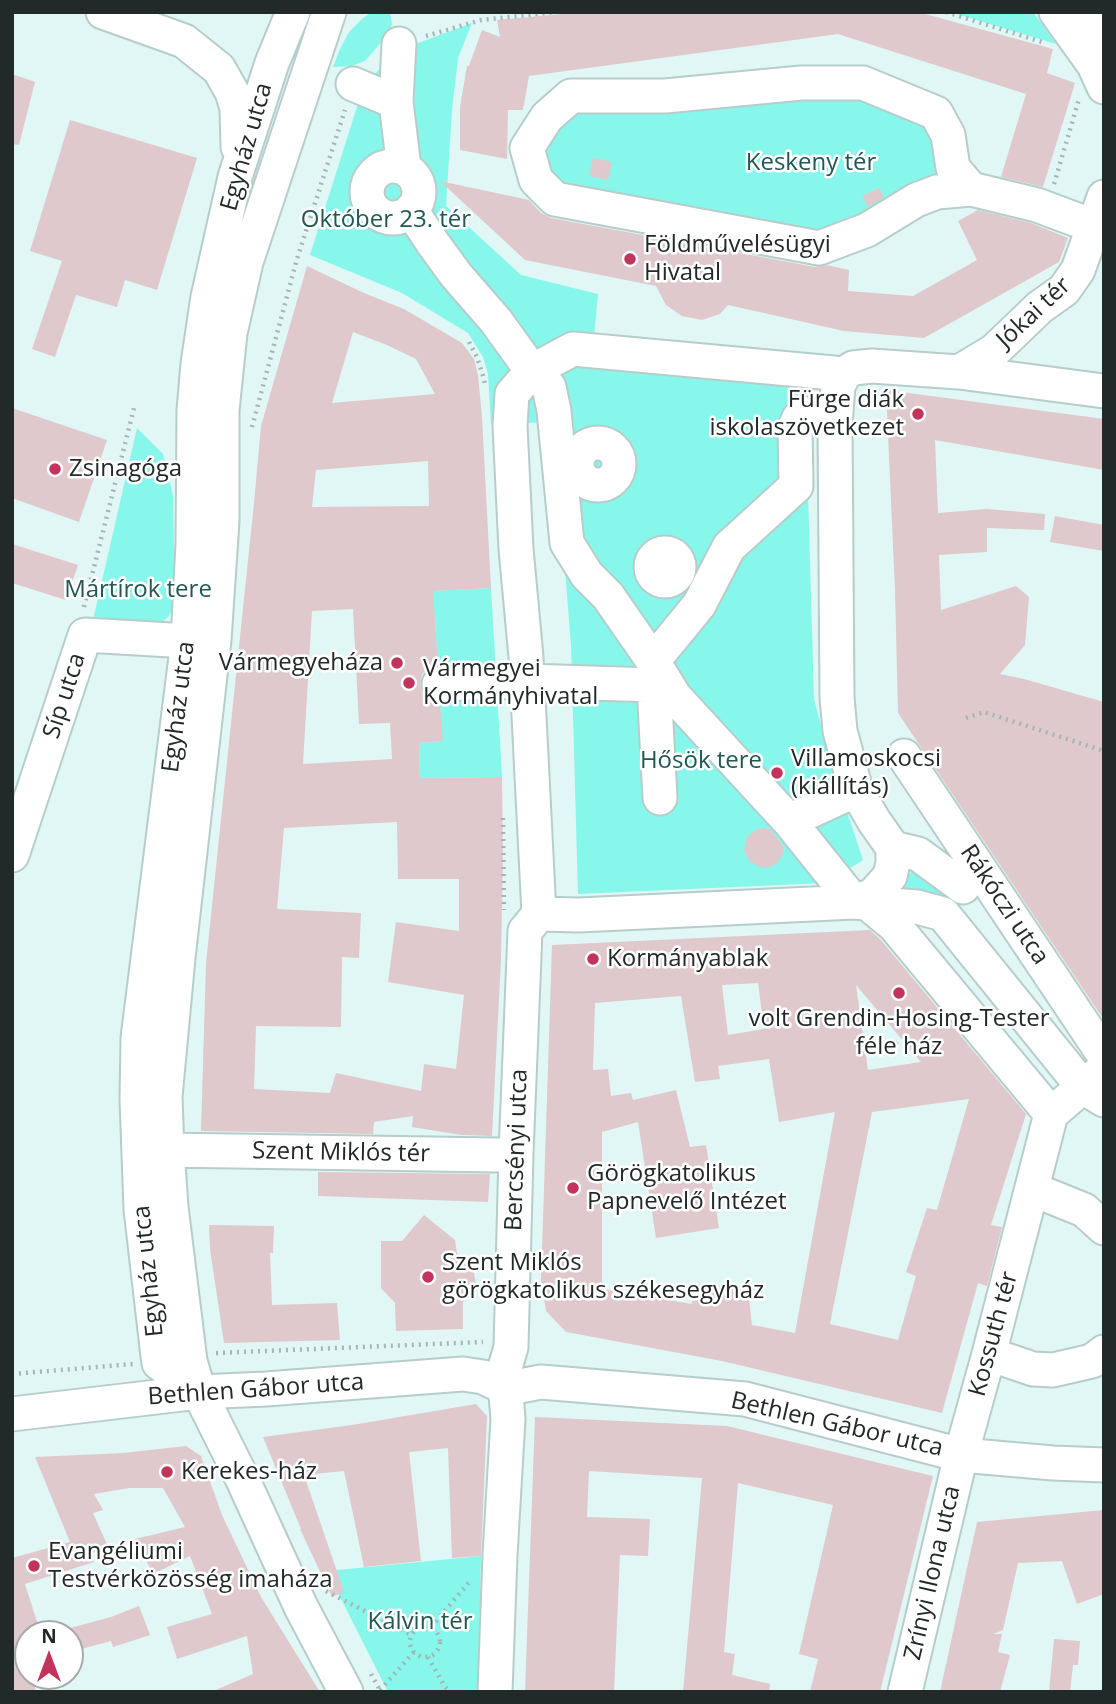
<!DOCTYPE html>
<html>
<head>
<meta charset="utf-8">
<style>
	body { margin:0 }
	#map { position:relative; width:1116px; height:1704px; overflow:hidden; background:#e0f7f5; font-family:"Open Sans",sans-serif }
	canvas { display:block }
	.frame { position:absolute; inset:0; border:14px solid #212a29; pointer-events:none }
	.north { position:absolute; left:14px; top:1620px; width:70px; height:70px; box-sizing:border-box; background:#fff; border:2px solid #a6aaa9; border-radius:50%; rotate:0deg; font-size:19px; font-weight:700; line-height:28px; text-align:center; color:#212a29 }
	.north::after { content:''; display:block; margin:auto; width:24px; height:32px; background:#c2345c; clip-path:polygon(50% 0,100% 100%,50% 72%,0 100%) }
</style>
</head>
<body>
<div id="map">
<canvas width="1116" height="1704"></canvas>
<div class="frame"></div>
<div class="north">N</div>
</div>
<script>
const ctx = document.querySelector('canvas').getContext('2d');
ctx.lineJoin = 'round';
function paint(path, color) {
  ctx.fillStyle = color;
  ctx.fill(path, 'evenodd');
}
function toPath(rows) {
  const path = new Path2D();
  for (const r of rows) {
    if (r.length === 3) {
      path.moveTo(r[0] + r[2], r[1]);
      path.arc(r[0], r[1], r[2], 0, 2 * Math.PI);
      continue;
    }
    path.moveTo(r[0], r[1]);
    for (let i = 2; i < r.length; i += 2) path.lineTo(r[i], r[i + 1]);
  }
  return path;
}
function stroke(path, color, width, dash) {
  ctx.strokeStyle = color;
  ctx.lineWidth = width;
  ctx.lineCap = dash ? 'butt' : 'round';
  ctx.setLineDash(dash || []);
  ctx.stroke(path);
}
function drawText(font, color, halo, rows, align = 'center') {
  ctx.font = font + ' "Open Sans",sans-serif';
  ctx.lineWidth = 5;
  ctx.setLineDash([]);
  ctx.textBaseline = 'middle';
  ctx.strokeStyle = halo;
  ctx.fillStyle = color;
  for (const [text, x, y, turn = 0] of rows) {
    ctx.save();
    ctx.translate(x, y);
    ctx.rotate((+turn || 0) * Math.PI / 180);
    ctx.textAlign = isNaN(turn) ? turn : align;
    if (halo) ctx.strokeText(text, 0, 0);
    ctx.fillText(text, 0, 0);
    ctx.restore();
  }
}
paint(toPath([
	[372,12,390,13,392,24,390,32,365,61,352,66,333,67,340,49,349,32,363,18],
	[950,12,1033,12,1056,44],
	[472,23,458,58,452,110,446,206,521,275,598,294,592,359,794,381,806,424,814,699,832,766,863,860,826,883,578,894,571,645,553,422,491,424,488,374,483,357,468,333,402,293,310,255,363,88,394,52],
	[863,87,932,116,947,181,818,243,558,195,531,148,573,102],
	[137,428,163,454,173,495,175,601,169,616,157,627,93,620],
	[491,588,502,777,420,778,419,743,442,741,435,620,409,592],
	[916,864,951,893,930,905,898,893],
	[481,1556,478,1692,388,1692,327,1571]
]), '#87f7ec');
paint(toPath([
	[585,12,918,12,1053,49,1047,73,1075,83,1043,187,1001,177,1026,94,838,34,529,76,523,110,508,110,507,159,460,150,460,107,467,66,469,66,482,30,500,37,497,20],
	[12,74,35,82,19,145,12,144],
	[70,120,197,158,157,290,125,280,117,307,76,295,55,357,32,349,62,261,30,251],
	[593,158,612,162,608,180,589,176],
	[440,181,529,200,541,213,551,218,815,267,827,265,849,270,848,291,913,296,977,260,958,221,978,210,1031,223,1068,238,1059,262,924,338,844,331,728,305,720,314,702,320,682,316,666,305,656,286,525,260],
	[879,188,884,197,868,207,862,196],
	[307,266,364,293,404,309,462,343,474,359,478,375,482,417,491,588,433,591,438,665,429,667,422,674,420,685,423,695,429,701,440,703,443,741,419,743,420,778,502,777,503,851,501,960,492,1136,462,1135,412,1127,413,1116,374,1122,373,1134,201,1131,206,963,254,503,261,426],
	[353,332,387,345,416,359,435,394,332,403],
	[428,461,429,506,312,507,316,470],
	[353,609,359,724,390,723,392,759,303,764,312,611],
	[397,822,398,879,459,879,459,931,396,922,388,982,464,995,456,1069,424,1064,421,1091,336,1073,330,1093,254,1089,256,1026,341,1027,342,957,359,958,361,913,277,909,284,828],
	[886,390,1104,419,1104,470,935,440,938,513,987,509,1045,514,1044,530,987,528,987,552,939,555,941,610,1016,586,1029,597,1025,645,1000,674,1024,679,1104,702,1104,1020,898,713,895,590],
	[12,408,107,440,79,522,12,498],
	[1055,516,1104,525,1104,551,1050,542],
	[12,544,78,565,66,600,12,583],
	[764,828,770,829,784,847,783,854,776,864,770,867,763,868,750,862,744,850,747,837,757,829],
	[870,930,880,939,1026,1114,991,1225,1002,1227,987,1286,978,1283,942,1413,722,1361,566,1332,546,1311,541,1280,552,945],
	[758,983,764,1029,728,1035,722,985],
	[856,985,921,1062,868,1070],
	[681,996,695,1082,720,1079,718,1066,769,1059,779,1122,835,1112,795,1333,752,1325,748,1289,693,1284,692,1304,602,1289,602,1132,638,1122,656,1238,719,1228,706,1145,690,1147,676,1090,633,1100,631,1093,611,1096,608,1069,593,1070,595,1003],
	[969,1099,937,1210,927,1208,906,1272,916,1276,898,1340,830,1324,872,1112],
	[318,1172,490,1174,488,1202,318,1196],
	[424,1215,455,1240,457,1253,473,1267,477,1290,463,1302,463,1329,396,1331,395,1303,381,1288,381,1241,402,1241],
	[209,1225,274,1226,273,1253,270,1253,272,1305,337,1303,340,1340,224,1343,210,1249],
	[476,1404,487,1416,481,1556,452,1558,448,1448,409,1452,421,1561,364,1567,344,1471,304,1475,344,1592,332,1597,300,1529,301,1529,263,1437,352,1425],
	[535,1417,727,1426,933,1476,880,1692,810,1692,818,1659,799,1654,833,1505,738,1483,724,1652,735,1654,732,1675,770,1684,769,1692,683,1692,702,1478,589,1471,587,1517,650,1519,648,1556,620,1555,614,1692,525,1692],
	[186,1446,201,1456,222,1515,261,1597,320,1692,211,1692,253,1674,247,1636,177,1659,167,1627,212,1614,190,1556,153,1574,135,1539,185,1527,163,1488,129,1488,94,1494,103,1510,93,1513,109,1549,90,1553,94,1562,25,1584,41,1634,21,1634,28,1661,28,1676,32,1676,36,1692,12,1692,12,1558,70,1542,35,1457,123,1453],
	[1104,1510,1104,1594,1077,1604,1062,1561,1018,1563,1003,1630,993,1634,1002,1634,998,1652,1010,1655,1000,1692,940,1692,977,1522],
	[139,1606,150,1635,113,1647,111,1641,70,1652,70,1628,111,1617],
	[1054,1639,1080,1641,1078,1665,1073,1665,1070,1692,1049,1692]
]), '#dfc9cc');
const minor = toPath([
	[103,12,184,41,219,69,232,92,237,108,238,147],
	[329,12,246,262,230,333,222,410,222,521,214,640,178,958,165,1097,167,1150,171,1207,190,1361,199,1392,242,1478,301,1607,346,1692],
	[1056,12,1094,65,1104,87],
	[399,44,396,102,404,168],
	[1094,65,1092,33,1094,12],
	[353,84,396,102],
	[393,192,26],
	[971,189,953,168,948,135,936,113,863,83,801,83,665,96,571,96,547,117,527,148,536,180,555,199,819,248,867,230,916,200,937,192,971,189,1037,205,1093,226],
	[411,210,432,242,456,275,496,321,532,371,549,387,554,411,567,543,587,575,608,596,653,661,675,697,789,821,854,902,917,907,943,914,1083,1087,1104,1100],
	[959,372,1104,391],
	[598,464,21],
	[665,567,14],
	[653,661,699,605,729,547,796,486,795,427,799,418,807,414,836,414],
	[439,684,527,681,654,685,675,697],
	[654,685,660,798],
	[904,756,1104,1055],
	[789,821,856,790],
	[893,848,918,854,963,887],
	[12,855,85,635,188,641],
	[867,903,894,925,1051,1114],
	[539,914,579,915,854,902,873,895,890,876,893,863,893,848,874,821,856,790,840,731,837,698,835,425,838,386,844,374,853,368,872,366,959,372,994,351,1040,307,1064,290,1078,270,1104,197],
	[539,914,526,657,516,549,510,426,512,394,532,371,573,349,844,374],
	[167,1150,497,1155,516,1154],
	[1032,1189,1084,1210,1104,1228],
	[989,1354,1033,1369,1053,1370,1092,1361,1104,1352],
	[500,1385,511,1347,516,1154,525,931,539,914],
	[504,1389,541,1382,745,1399,961,1455,1053,1463,1104,1465],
	[199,1392,159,1363,158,1356,141,1209,137,1099,138,1038,188,641,193,544,194,410,198,364,208,297,235,177,272,63,293,12],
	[12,1414,199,1392,266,1389,463,1374,483,1377,500,1385],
	[495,1692,500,1555,508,1419,506,1394,500,1385],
	[905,1692,961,1455,989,1354,1051,1114,1104,1069]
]);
stroke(minor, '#b6cdca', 37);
stroke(toPath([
	[946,12,1042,42],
	[426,36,481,20,556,12],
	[1054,184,1079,99],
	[469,342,477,357,484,379,485,386],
	[252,427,297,259,345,110],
	[84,607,134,408],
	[966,718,984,712,1104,751],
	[503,818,504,910],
	[860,1046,860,1051,892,1046,898,1041],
	[216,1353,483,1342],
	[12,1374,133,1364],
	[326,1591,411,1635],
	[425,1642,15],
	[431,1627,471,1580],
	[428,1657,445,1687,450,1692],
	[371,1674,381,1692],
	[380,1690,414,1652]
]), '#a4b7b5', 4.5, [2, 5]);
stroke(minor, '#fff', 33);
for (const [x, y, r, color] of [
	[630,259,7,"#c2345c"],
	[918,414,7,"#c2345c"],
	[55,469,7,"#c2345c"],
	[397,663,7,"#c2345c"],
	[409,683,7,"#c2345c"],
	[777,773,7,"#c2345c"],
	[593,959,7,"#c2345c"],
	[899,993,7,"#c2345c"],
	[573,1188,7,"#c2345c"],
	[428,1277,7,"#c2345c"],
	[167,1472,7,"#c2345c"],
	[34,1566,7,"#c2345c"]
]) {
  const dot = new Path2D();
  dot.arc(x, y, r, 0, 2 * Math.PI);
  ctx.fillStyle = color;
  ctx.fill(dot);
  stroke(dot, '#fff', 2.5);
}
drawText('24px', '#212a29', '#fff', [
	["Egyház utca",247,147,-74],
	["Jókai tér",1034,313,-43],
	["Síp utca",65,696,-72],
	["Egyház utca",179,707,-83],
	["Rákóczi utca",1004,905,56],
	["Bercsényi utca",517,1150,-88],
	["Szent Miklós tér",341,1153,1],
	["Egyház utca",149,1271,-96],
	["Kossuth tér",994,1334,-75],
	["Bethlen Gábor utca",256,1390,-4],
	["Bethlen Gábor utca",837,1425,13],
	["Zrínyi Ilona utca",933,1573,-77]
]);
drawText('24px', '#225853', '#fff', [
	["Keskeny tér",811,163],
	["Október 23. tér",386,220],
	["Mártírok tere",138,590],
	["Hősök tere",701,761],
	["Kálvin tér",420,1622]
]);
drawText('24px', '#212a29', '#fff', [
	["Földművelésügyi",644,245],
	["Hivatal",644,273],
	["Fürge diák",904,400,"right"],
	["iskolaszövetkezet",904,428,"right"],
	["Zsinagóga",69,469],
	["Vármegyeháza",383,663,"right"],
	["Vármegyei",423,669],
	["Kormányhivatal",423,697],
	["Villamoskocsi",791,759],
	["(kiállítás)",791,787],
	["Kormányablak",607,959],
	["volt Grendin-Hosing-Tester",899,1019,"center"],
	["féle ház",899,1047,"center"],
	["Görögkatolikus",587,1174],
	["Papnevelő Intézet",587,1202],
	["Szent Miklós",442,1263],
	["görögkatolikus székesegyház",442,1291],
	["Kerekes-ház",181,1472],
	["Evangéliumi",48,1552],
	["Testvérközösség imaháza",48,1580]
], 'left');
</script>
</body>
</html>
